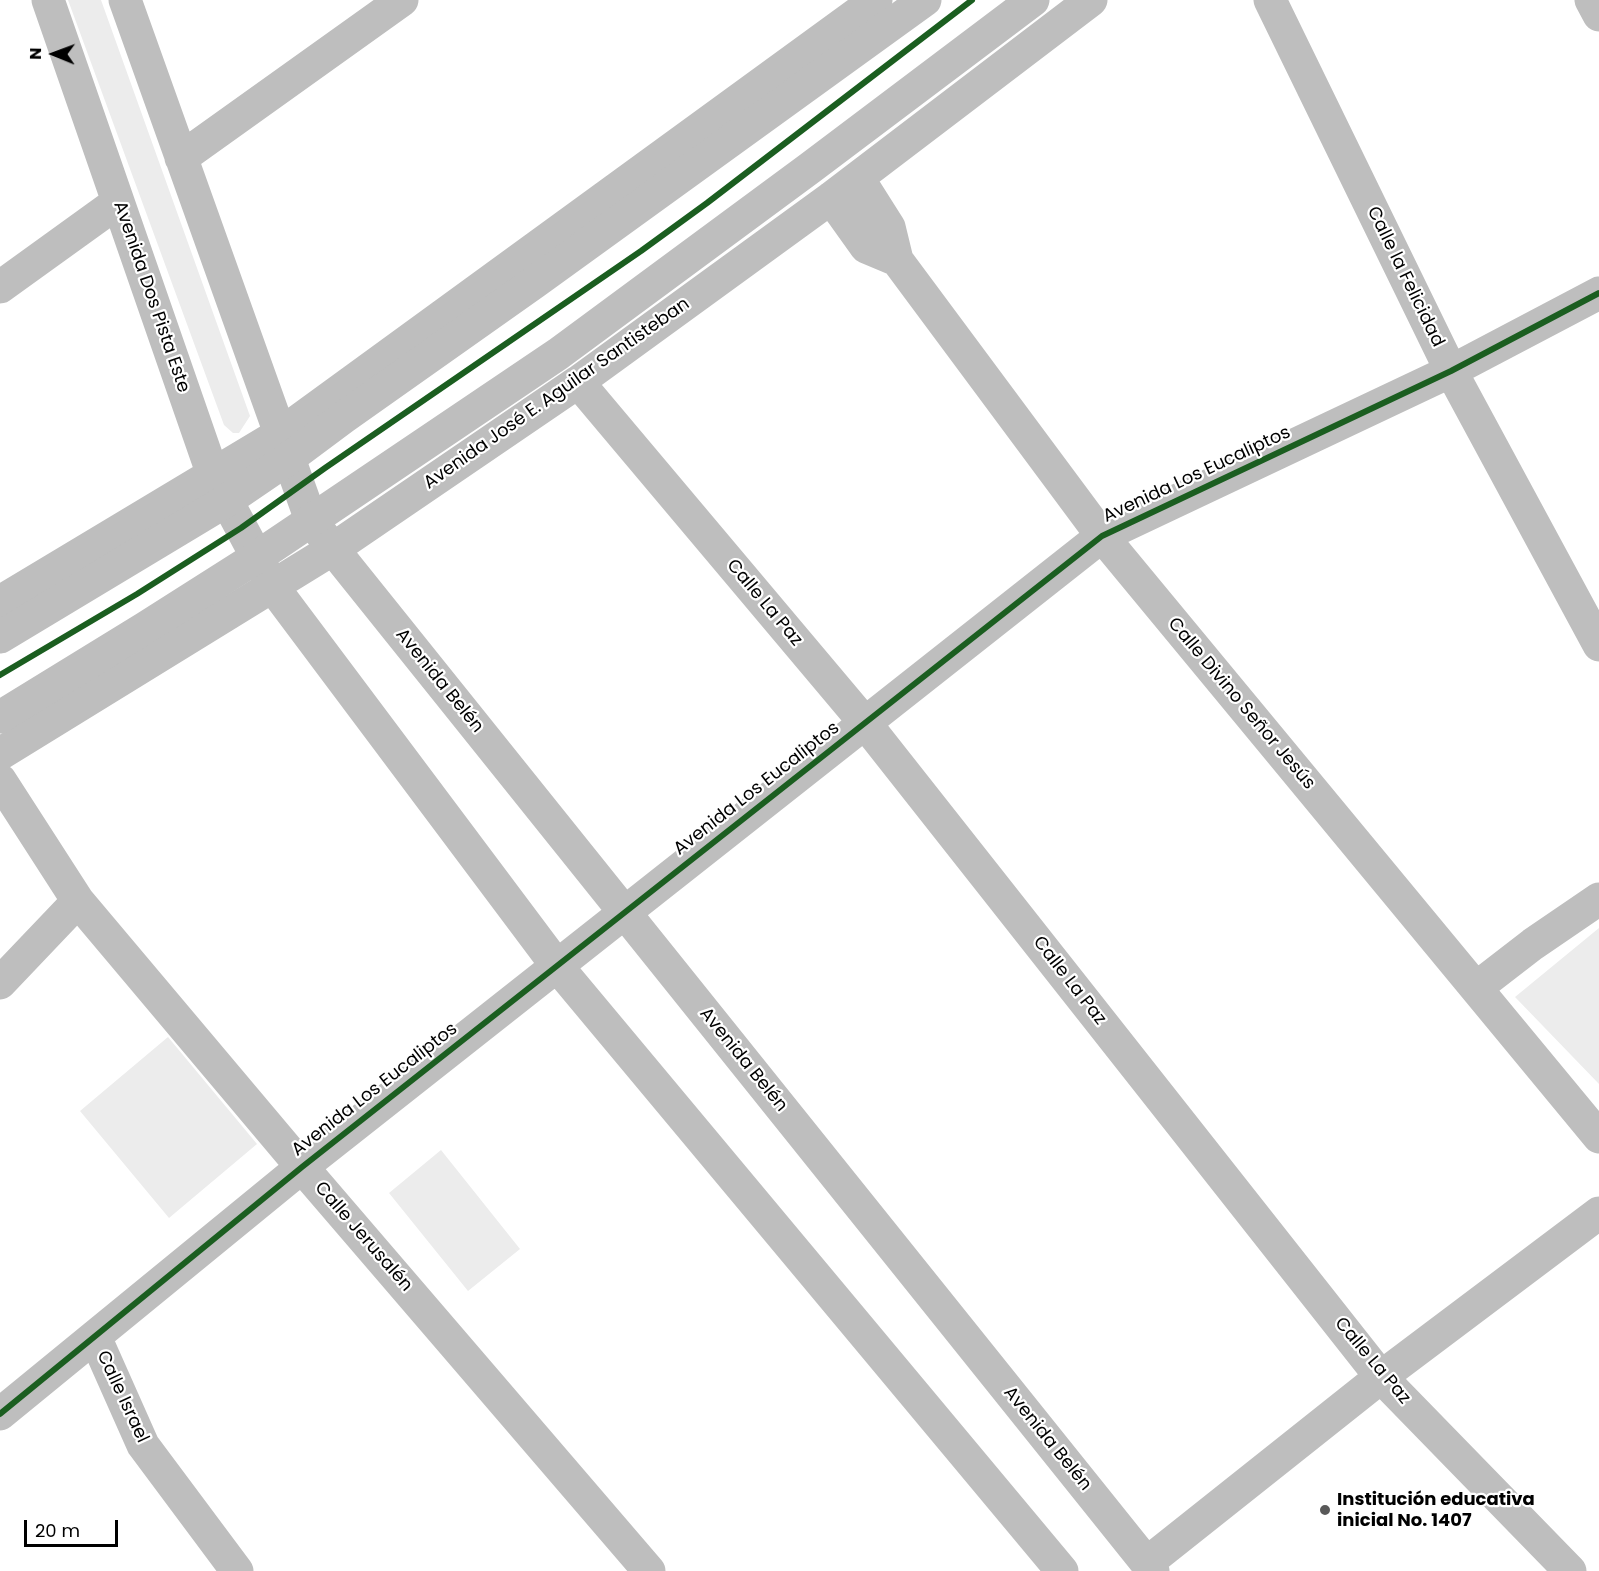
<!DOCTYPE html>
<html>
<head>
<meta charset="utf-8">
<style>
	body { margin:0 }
	#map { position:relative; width:1599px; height:1571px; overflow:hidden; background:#fff; font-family:Poppins,sans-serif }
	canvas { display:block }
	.north { position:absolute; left:24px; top:24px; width:60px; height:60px; -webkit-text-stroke:4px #fff; paint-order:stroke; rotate:271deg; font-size:16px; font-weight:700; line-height:24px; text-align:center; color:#000 }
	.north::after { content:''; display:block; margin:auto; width:21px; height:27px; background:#000; clip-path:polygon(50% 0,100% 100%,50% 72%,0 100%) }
	.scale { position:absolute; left:24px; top:1520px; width:94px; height:27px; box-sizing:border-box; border:3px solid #000; border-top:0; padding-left:8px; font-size:18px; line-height:21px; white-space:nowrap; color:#000; -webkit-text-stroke:4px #fff; paint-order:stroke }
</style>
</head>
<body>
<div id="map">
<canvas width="1599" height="1571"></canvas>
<div class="north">N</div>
<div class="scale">20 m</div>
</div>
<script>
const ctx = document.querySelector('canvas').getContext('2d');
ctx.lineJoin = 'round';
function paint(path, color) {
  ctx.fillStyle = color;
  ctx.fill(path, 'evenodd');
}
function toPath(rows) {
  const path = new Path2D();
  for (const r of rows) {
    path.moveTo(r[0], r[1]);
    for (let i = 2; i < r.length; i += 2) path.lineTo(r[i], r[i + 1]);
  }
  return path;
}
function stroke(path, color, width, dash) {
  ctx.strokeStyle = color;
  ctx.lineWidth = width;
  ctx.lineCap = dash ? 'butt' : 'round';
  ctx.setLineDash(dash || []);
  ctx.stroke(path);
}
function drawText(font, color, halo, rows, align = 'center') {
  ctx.font = font + ' Poppins,sans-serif';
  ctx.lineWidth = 4.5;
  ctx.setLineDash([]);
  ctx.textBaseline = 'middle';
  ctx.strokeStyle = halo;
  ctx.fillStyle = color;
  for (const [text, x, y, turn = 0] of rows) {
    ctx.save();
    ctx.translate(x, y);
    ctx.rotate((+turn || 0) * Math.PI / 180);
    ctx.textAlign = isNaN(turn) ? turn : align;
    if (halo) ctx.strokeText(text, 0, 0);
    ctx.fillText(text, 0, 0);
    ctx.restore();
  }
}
paint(toPath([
	[68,0,101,0,250,416,239,433,233,433,224,425],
	[1599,928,1599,1084,1515,997],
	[168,1037,257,1144,169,1218,80,1111],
	[441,1150,520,1249,468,1291,389,1193]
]), '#ececec');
stroke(toPath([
	[48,0,213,475,273,587,557,966,1062,1571],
	[125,0,311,520,333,549,1153,1571],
	[1270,0,1451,371,1599,645],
	[1591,0,1599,15],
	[181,158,402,0],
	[858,178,889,227,897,260,1102,536,1599,1137],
	[831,198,866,247,897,260],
	[0,287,118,202],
	[578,382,865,723,1381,1377,1570,1571],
	[0,602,280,434,876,0],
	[0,754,333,549,578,382,831,198,1091,0],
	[0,780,78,901,302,1167,649,1571],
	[0,983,78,901],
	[1476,988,1533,944,1599,899],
	[95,1337,143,1445,237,1571],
	[0,1414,302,1167,1102,536,1451,371,1599,293],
	[1147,1563,1381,1377,1599,1213]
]), '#bebebe', 33);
stroke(toPath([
	[0,637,226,501,289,458,344,417,535,282,925,0],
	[0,717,145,628,257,557,558,354,810,168,1033,0]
]), '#bebebe', 33);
stroke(toPath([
	[0,675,137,594,241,528,325,468,641,251,707,203,972,0],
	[0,1414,302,1167,1102,536,1451,371,1599,293]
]), '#1b5e20', 6);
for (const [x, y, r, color] of [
	[1325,1510,6,"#595959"]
]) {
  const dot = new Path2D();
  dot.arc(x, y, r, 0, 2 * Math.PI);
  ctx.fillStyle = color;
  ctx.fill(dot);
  stroke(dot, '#fff', 2);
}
drawText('18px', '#000', '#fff', [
	["Calle la Felicidad",1405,277,64],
	["Avenida Dos Pista Este",151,297,71],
	["Avenida José E. Aguilar Santisteban",557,394,-35],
	["Avenida Los Eucaliptos",1197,475,-25],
	["Calle La Paz",764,603,50],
	["Avenida Belén",439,681,51],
	["Calle Divino Señor Jesús",1241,704,50],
	["Avenida Los Eucaliptos",757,789,-38],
	["Calle La Paz",1069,981,52],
	["Avenida Belén",743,1060,51],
	["Avenida Los Eucaliptos",375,1090,-38],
	["Calle Jerusalén",363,1237,49],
	["Calle La Paz",1372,1361,50],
	["Calle Israel",122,1397,65],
	["Avenida Belén",1047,1439,51]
]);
drawText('bold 18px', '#000', '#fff', [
	["Institución educativa",1337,1500],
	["inicial No. 1407",1337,1521]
], 'left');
</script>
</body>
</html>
